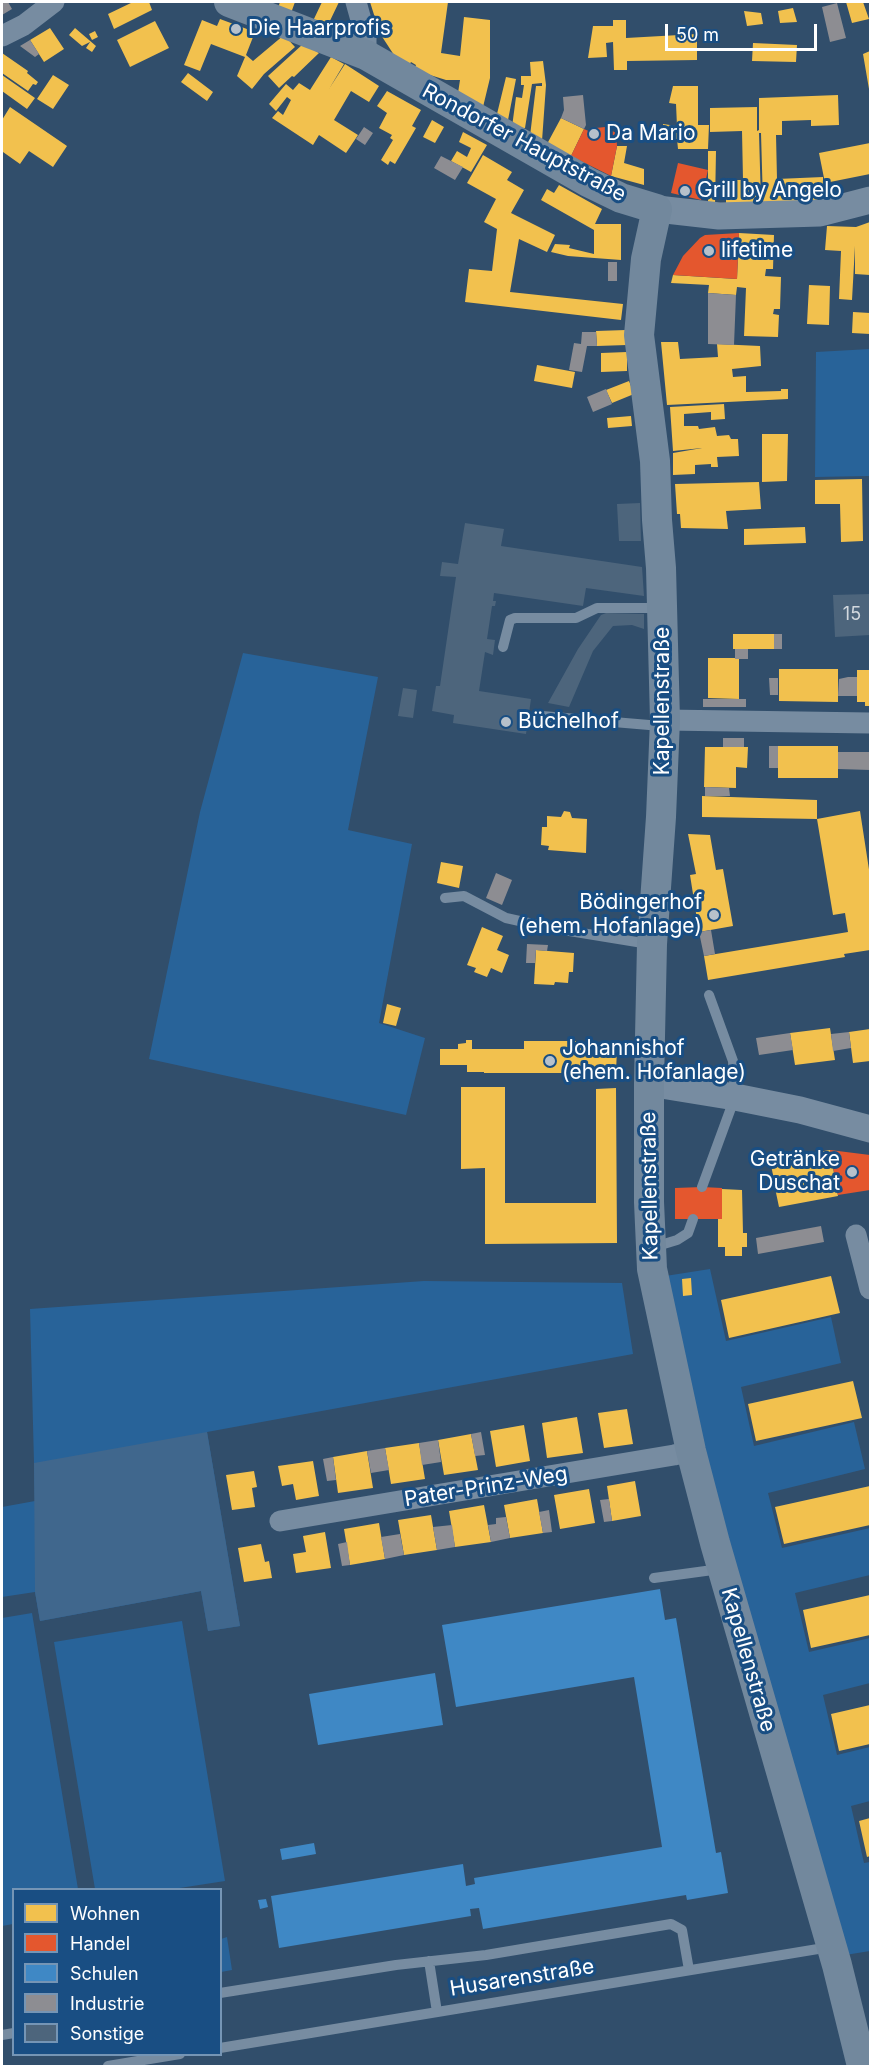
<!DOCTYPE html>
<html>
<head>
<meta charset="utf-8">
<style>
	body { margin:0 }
	#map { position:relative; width:872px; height:2068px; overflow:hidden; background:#314e6b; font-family:Inter,sans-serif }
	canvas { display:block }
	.frame { position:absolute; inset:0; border:3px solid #fff; pointer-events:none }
	.legend { position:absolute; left:12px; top:1888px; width:210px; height:168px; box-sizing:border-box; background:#194e83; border:2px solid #7595b5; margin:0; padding:8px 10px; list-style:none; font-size:18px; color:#fff }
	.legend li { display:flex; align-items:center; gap:12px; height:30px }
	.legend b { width:30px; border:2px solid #7595b5 }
	.scale { position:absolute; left:665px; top:24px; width:152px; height:27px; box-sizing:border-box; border:3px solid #fff; border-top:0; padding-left:8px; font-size:18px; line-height:21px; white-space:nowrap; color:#fff; -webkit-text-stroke:4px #194e83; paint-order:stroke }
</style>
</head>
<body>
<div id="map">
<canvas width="872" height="2068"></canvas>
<div class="frame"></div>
<ul class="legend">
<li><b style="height:16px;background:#f2c14e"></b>Wohnen</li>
<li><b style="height:16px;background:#e4572e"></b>Handel</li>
<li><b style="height:16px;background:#3f88c5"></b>Schulen</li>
<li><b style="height:16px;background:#8d8d92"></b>Industrie</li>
<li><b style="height:16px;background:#4d657c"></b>Sonstige</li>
</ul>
<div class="scale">50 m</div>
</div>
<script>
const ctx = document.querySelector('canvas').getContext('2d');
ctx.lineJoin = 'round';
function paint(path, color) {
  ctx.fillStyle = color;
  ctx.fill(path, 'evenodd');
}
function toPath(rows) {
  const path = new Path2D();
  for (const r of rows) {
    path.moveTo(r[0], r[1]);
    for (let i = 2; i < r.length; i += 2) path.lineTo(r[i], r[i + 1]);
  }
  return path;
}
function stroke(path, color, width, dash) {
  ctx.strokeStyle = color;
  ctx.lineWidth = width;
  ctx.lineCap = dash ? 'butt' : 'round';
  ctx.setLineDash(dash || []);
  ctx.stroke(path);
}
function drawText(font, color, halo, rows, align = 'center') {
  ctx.font = font + ' Inter,sans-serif';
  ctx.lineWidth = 6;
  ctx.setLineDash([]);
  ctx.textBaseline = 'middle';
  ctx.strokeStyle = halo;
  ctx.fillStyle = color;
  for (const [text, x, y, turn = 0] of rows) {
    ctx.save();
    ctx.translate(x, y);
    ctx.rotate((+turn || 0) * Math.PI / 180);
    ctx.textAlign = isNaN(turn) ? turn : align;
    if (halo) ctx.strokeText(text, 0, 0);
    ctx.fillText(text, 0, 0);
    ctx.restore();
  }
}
paint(toPath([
	[870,349,870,476,815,477,816,352],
	[243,653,378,677,348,830,412,844,379,1023,425,1038,406,1115,149,1059,200,812],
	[710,1269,726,1341,831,1317,841,1363,741,1387,754,1446,854,1422,865,1469,768,1493,782,1548,870,1528,870,1575,795,1593,809,1652,870,1638,870,1683,823,1695,837,1755,870,1747,870,1801,851,1806,864,1863,870,1862,870,1951,839,1956,659,1277],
	[424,1281,622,1283,633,1354,207,1432,240,1626,208,1631,201,1591,40,1621,35,1592,2,1597,2,1507,35,1501,30,1309],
	[32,1613,78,1889,14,1890,13,1924,2,1926,2,1618],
	[182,1621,225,1881,173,1889,95,1889,54,1642],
	[227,1937,232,1970,221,1972,221,1939]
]), '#286399');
paint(toPath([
	[207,1432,240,1626,208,1631,201,1591,40,1621,35,1592,34,1463]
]), '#40678d');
paint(toPath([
	[133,2,149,2,152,10,114,29,108,14],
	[280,2,295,2,291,13,278,8],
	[322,2,339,2,327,27,313,21],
	[370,2,448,2,441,53,460,56,464,17,490,20,490,78,483,107,458,93,460,80,446,80,414,70,416,65,411,62,408,67,394,55,379,32,377,27,382,26,381,20,376,21],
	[846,2,863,2,869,19,852,23],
	[793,8,797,22,780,23,778,11],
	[744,11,761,13,763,24,747,26],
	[220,19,255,32,246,55,253,61,284,35,295,47,264,74,252,89,237,76,245,57,211,44,200,71,184,65,202,20,217,26],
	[613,20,626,20,626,38,697,34,697,60,627,61,627,70,614,70,613,42,606,43,607,57,588,58,593,26,613,26],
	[155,21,169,48,130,67,117,40],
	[50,28,64,49,44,62,30,40],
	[75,28,96,46,92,52,86,48,90,42,82,46,69,35],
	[95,31,98,37,92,40,89,34],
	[753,43,797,45,796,62,752,61],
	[303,44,319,53,294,77,292,76,279,88,268,76],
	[870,51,870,89,869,89,863,54],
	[2,53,28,71,27,73,38,82,36,85,33,84,28,91,2,73],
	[331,57,344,64,329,89,345,64,379,86,369,102,351,91,334,120,358,135,346,153,319,135,313,145,272,118,278,111,283,115,291,100,287,97,276,111,269,104,286,84,293,90,299,83,310,90],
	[543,61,546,85,542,141,530,136,536,86,542,86,542,83,532,84,525,128,512,127,516,97,522,98,524,85,521,85,521,76,531,76,530,62],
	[188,73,213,92,207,101,181,82],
	[2,75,35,98,27,109,2,91],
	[53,75,69,85,53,109,37,99],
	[506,77,516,79,508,120,496,118],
	[673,86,698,86,698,125,709,125,708,149,678,149,677,139,662,139,663,124,677,126,676,104,669,103],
	[387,91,421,110,412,126,416,128,395,164,390,161,388,165,381,160,393,140,390,138,392,135,379,128,387,113,377,106],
	[838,95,839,125,811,126,811,120,782,121,782,135,776,135,777,179,823,177,823,201,763,203,761,133,759,133,761,203,726,204,726,180,743,180,742,131,710,132,710,108,757,107,757,131,759,130,759,98],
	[10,107,67,146,53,167,29,151,20,164,3,152,2,154,2,120],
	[561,118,584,129,571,156,547,144],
	[432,120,444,127,435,143,423,137],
	[463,132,487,145,471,172,451,161,457,151,467,157,471,148,459,142],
	[870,143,870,174,825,183,819,153],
	[617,146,627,146,624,163,644,169,644,185,611,176],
	[708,151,716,151,715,205,708,205],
	[483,155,512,172,507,180,524,190,511,213,555,235,547,252,519,239,510,292,623,304,621,320,465,302,469,269,492,271,497,229,484,222,496,199,467,183],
	[559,185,602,209,595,224,621,224,621,260,568,256,551,252,555,244,570,245,569,248,594,254,594,230,541,200,547,189,554,193],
	[870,222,870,275,855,274,855,246,852,300,839,299,841,251,825,250,827,226,856,227],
	[739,233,774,235,773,269,766,269,765,276,781,277,780,309,774,309,773,314,779,315,778,337,744,336,746,288,737,287,736,295,708,293,709,285,671,283,673,275,737,279],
	[809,285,830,286,829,325,807,324],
	[853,312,870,313,870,334,852,333],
	[626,330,627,345,597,346,596,331],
	[661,342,678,342,680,359,718,357,717,344,760,346,761,366,732,369,733,377,746,376,746,392,781,391,781,389,788,389,788,399,667,405],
	[627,352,627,371,601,372,601,353],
	[537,365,575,372,572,388,534,381],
	[629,381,634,394,612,403,606,390],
	[724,404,725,419,711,420,711,412,684,414,684,426,698,426,699,429,715,427,717,436,729,435,731,439,738,439,739,456,717,457,718,467,711,467,711,464,695,465,695,474,673,475,673,453,702,448,673,451,670,407],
	[631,416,632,426,608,428,607,418],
	[762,434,788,434,787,481,762,482],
	[862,479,863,541,841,542,840,504,815,504,815,480],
	[759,482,761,509,726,511,728,529,681,528,680,514,677,514,675,484],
	[805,527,806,543,744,545,744,529],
	[733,634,774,634,774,649,733,649],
	[708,658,739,658,739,699,708,698],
	[779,669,838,669,838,702,779,701],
	[857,670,870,670,870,706,865,706,865,702,857,702],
	[778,746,838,746,838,778,778,778],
	[705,747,748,747,747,768,736,767,736,788,704,787],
	[702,796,817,800,817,819,702,817],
	[564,811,570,812,572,818,587,819,586,853,548,850,549,846,541,845,542,827,547,827,547,816,561,817],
	[860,811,870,876,870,950,844,954,845,957,708,980,704,956,848,932,845,913,833,915,817,819],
	[688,834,710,835,716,870,723,869,733,926,699,932,690,875,696,874],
	[441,862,463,866,459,888,437,883],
	[482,927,503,936,497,950,509,955,502,973,491,968,487,977,474,972,476,968,467,965],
	[536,950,574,953,573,972,569,972,568,983,555,982,554,985,534,984],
	[387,1004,401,1008,396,1026,383,1023],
	[830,1028,835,1060,795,1065,790,1033],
	[870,1029,870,1061,853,1063,849,1032],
	[466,1040,472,1040,472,1049,524,1049,524,1041,576,1041,577,1048,617,1048,616,1073,484,1073,484,1072,467,1072,467,1065,440,1065,440,1049,458,1049,458,1044,466,1043],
	[461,1087,505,1087,505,1203,596,1203,596,1089,616,1088,617,1243,485,1244,485,1168,461,1169],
	[830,1150,838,1196,779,1207,775,1188,789,1185,788,1177,774,1180,770,1160],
	[722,1189,742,1190,743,1233,747,1233,747,1247,742,1247,742,1256,725,1256,725,1247,718,1247,718,1219,722,1219],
	[831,1276,840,1313,729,1338,721,1300],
	[691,1278,692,1295,683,1296,682,1279],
	[853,1381,862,1418,756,1441,748,1404],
	[627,1409,633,1444,604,1448,598,1413],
	[577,1417,583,1453,547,1458,542,1423],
	[524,1425,530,1461,496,1467,490,1431],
	[471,1434,478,1470,444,1475,438,1440],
	[419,1443,425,1479,391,1484,385,1448],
	[367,1451,373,1488,338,1493,333,1457],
	[313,1461,319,1496,296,1500,293,1484,282,1486,278,1466],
	[254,1471,257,1487,252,1488,255,1507,232,1510,226,1475],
	[635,1481,641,1516,612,1521,607,1486],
	[870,1486,870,1525,784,1544,775,1507],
	[589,1489,595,1523,560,1529,554,1495],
	[537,1499,543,1533,510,1538,504,1505],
	[484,1505,491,1542,455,1547,449,1511],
	[431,1515,437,1550,404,1555,398,1520],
	[379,1523,385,1559,350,1565,344,1529],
	[325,1532,331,1568,296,1573,293,1554,306,1552,303,1536],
	[261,1544,265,1562,269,1561,272,1578,244,1582,238,1548],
	[870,1595,870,1635,811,1648,803,1610],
	[870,1705,870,1744,839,1751,831,1714],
	[870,1818,870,1856,867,1857,859,1821]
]), '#f2c14e');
paint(toPath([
	[605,127,616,133,617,146,611,176,571,156,584,129,593,133,596,128],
	[678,163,708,170,701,200,671,193],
	[739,233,737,279,673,275,683,256,700,238,705,235],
	[830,1150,870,1155,870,1190,838,1195],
	[702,1187,722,1188,722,1219,675,1219,675,1188]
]), '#e4572e');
paint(toPath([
	[660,1589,665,1620,676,1618,716,1853,721,1852,728,1893,687,1900,686,1895,483,1929,479,1908,470,1909,471,1916,279,1948,271,1896,463,1864,466,1886,475,1884,474,1878,662,1847,634,1677,456,1707,442,1625],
	[435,1673,443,1725,318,1745,309,1694],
	[314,1843,316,1854,282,1860,280,1849],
	[266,1899,268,1907,260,1909,258,1900]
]), '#3f88c5');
paint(toPath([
	[2,2,8,2,12,9,2,15],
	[837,3,846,38,830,42,822,7],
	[30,40,39,54,35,57,20,46],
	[583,95,586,125,584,129,561,118,564,110,563,97],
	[364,127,373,133,365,145,356,139],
	[441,156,463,167,455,180,434,168],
	[608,262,617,262,617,281,608,281],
	[708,293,736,295,734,345,708,344],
	[582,332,596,332,597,346,587,346,582,372,569,370,574,343,581,344],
	[606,389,612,404,593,412,587,397],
	[774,634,782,634,782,649,774,649],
	[735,649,748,649,748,659,735,659],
	[848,677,857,677,857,696,838,696,839,679],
	[769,678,778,678,778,695,770,695],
	[703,699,746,699,746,707,703,707],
	[723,738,744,738,744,747,723,747],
	[769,746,778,746,778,768,769,768],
	[838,752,870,752,870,770,838,769],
	[705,787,729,788,730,796,705,796],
	[496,873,512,880,502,905,486,898],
	[711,930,715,954,704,956,699,932],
	[527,944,548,945,547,951,536,950,535,963,526,963],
	[849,1032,851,1048,833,1051,831,1034],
	[790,1033,793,1050,759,1055,756,1038],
	[821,1226,824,1242,758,1254,756,1238],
	[481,1432,485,1455,475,1456,471,1434],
	[438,1440,441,1462,422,1465,419,1443],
	[385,1448,389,1470,371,1473,367,1451],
	[333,1457,336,1480,327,1481,323,1459],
	[609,1499,612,1521,604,1522,600,1500],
	[549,1510,552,1532,543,1533,539,1512],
	[506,1517,510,1538,491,1542,488,1525,496,1524,496,1518],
	[452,1525,455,1547,437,1550,433,1527],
	[400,1534,404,1555,385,1559,381,1537],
	[347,1542,350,1565,342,1566,338,1544]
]), '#8d8d92');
paint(toPath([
	[640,503,641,541,619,541,617,504],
	[465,523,504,529,501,546,642,567,644,596,586,588,583,606,494,593,493,601,496,601,495,606,492,606,487,639,495,640,493,655,485,652,479,691,531,699,526,734,453,723,454,715,432,711,436,686,440,686,456,577,440,576,442,562,458,564],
	[870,594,870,635,835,637,833,595],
	[606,613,644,614,644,629,632,625,613,626,593,651,569,707,548,703,578,649,601,615],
	[403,688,417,690,413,718,398,716]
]), '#4d657c');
stroke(toPath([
	[503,647,510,620,515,618,576,618,597,608,659,608],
	[542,716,661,726],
	[445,898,464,896,506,918,551,928,649,944],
	[702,1187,735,1097,733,1061,709,995],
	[654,1247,677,1240,688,1233,693,1219],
	[654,1578,720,1569],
	[429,1961,437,2012],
	[220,1993,396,1965,486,1955,671,1924,682,1930,689,1970],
	[2,2035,14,2033],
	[220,2048,830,1947],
	[108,2066,180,2054]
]), '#778ca1', 10);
stroke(toPath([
	[356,2,366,38,366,55],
	[2,36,24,25,54,2],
	[665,720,870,723],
	[856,1235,870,1289],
	[280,1521,674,1455,691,1451]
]), '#778ca1', 21);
stroke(toPath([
	[657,209,719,216,820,213,870,200],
	[649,1083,735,1097,800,1110,870,1129]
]), '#778ca1', 27);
stroke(toPath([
	[229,2,366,55,588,182,621,198,657,209,646,259,639,335,655,461,657,520,661,568,665,720,661,817,652,944,649,1083,649,1202,652,1269,691,1451,715,1543,837,1965,862,2066]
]), '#72889d', 30);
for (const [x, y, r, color] of [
	[236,29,6,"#b7c1cb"],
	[594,134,6,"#b7c1cb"],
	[685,191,6,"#b7c1cb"],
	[709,251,6,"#b7c1cb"],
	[506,722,6,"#b7c1cb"],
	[714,915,6,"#b7c1cb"],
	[550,1061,6,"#b7c1cb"],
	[852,1172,6,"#b7c1cb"]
]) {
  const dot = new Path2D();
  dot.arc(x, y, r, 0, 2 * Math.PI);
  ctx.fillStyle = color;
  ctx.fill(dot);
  stroke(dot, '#194e83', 2);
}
drawText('18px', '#d2d8de', null, [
	["15",852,615]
]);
drawText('21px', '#fff', '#194e83', [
	["Die Haarprofis",248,29],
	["Da Mario",606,134],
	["Grill by Angelo",697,191],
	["lifetime",721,251],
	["Büchelhof",518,722],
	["Bödingerhof",702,903,"right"],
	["(ehem. Hofanlage)",702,927,"right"],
	["Johannishof",562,1049],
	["(ehem. Hofanlage)",562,1073],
	["Getränke",840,1160,"right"],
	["Duschat",840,1184,"right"]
], 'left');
drawText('21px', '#fff', '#194e83', [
	["Rondorfer Hauptstraße",524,143,28],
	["Kapellenstraße",663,701,-90],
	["Kapellenstraße",650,1186,-91],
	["Pater-Prinz-Weg",486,1487,-9],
	["Kapellenstraße",748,1660,74],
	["Husarenstraße",522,1978,-9]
]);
</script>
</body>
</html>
